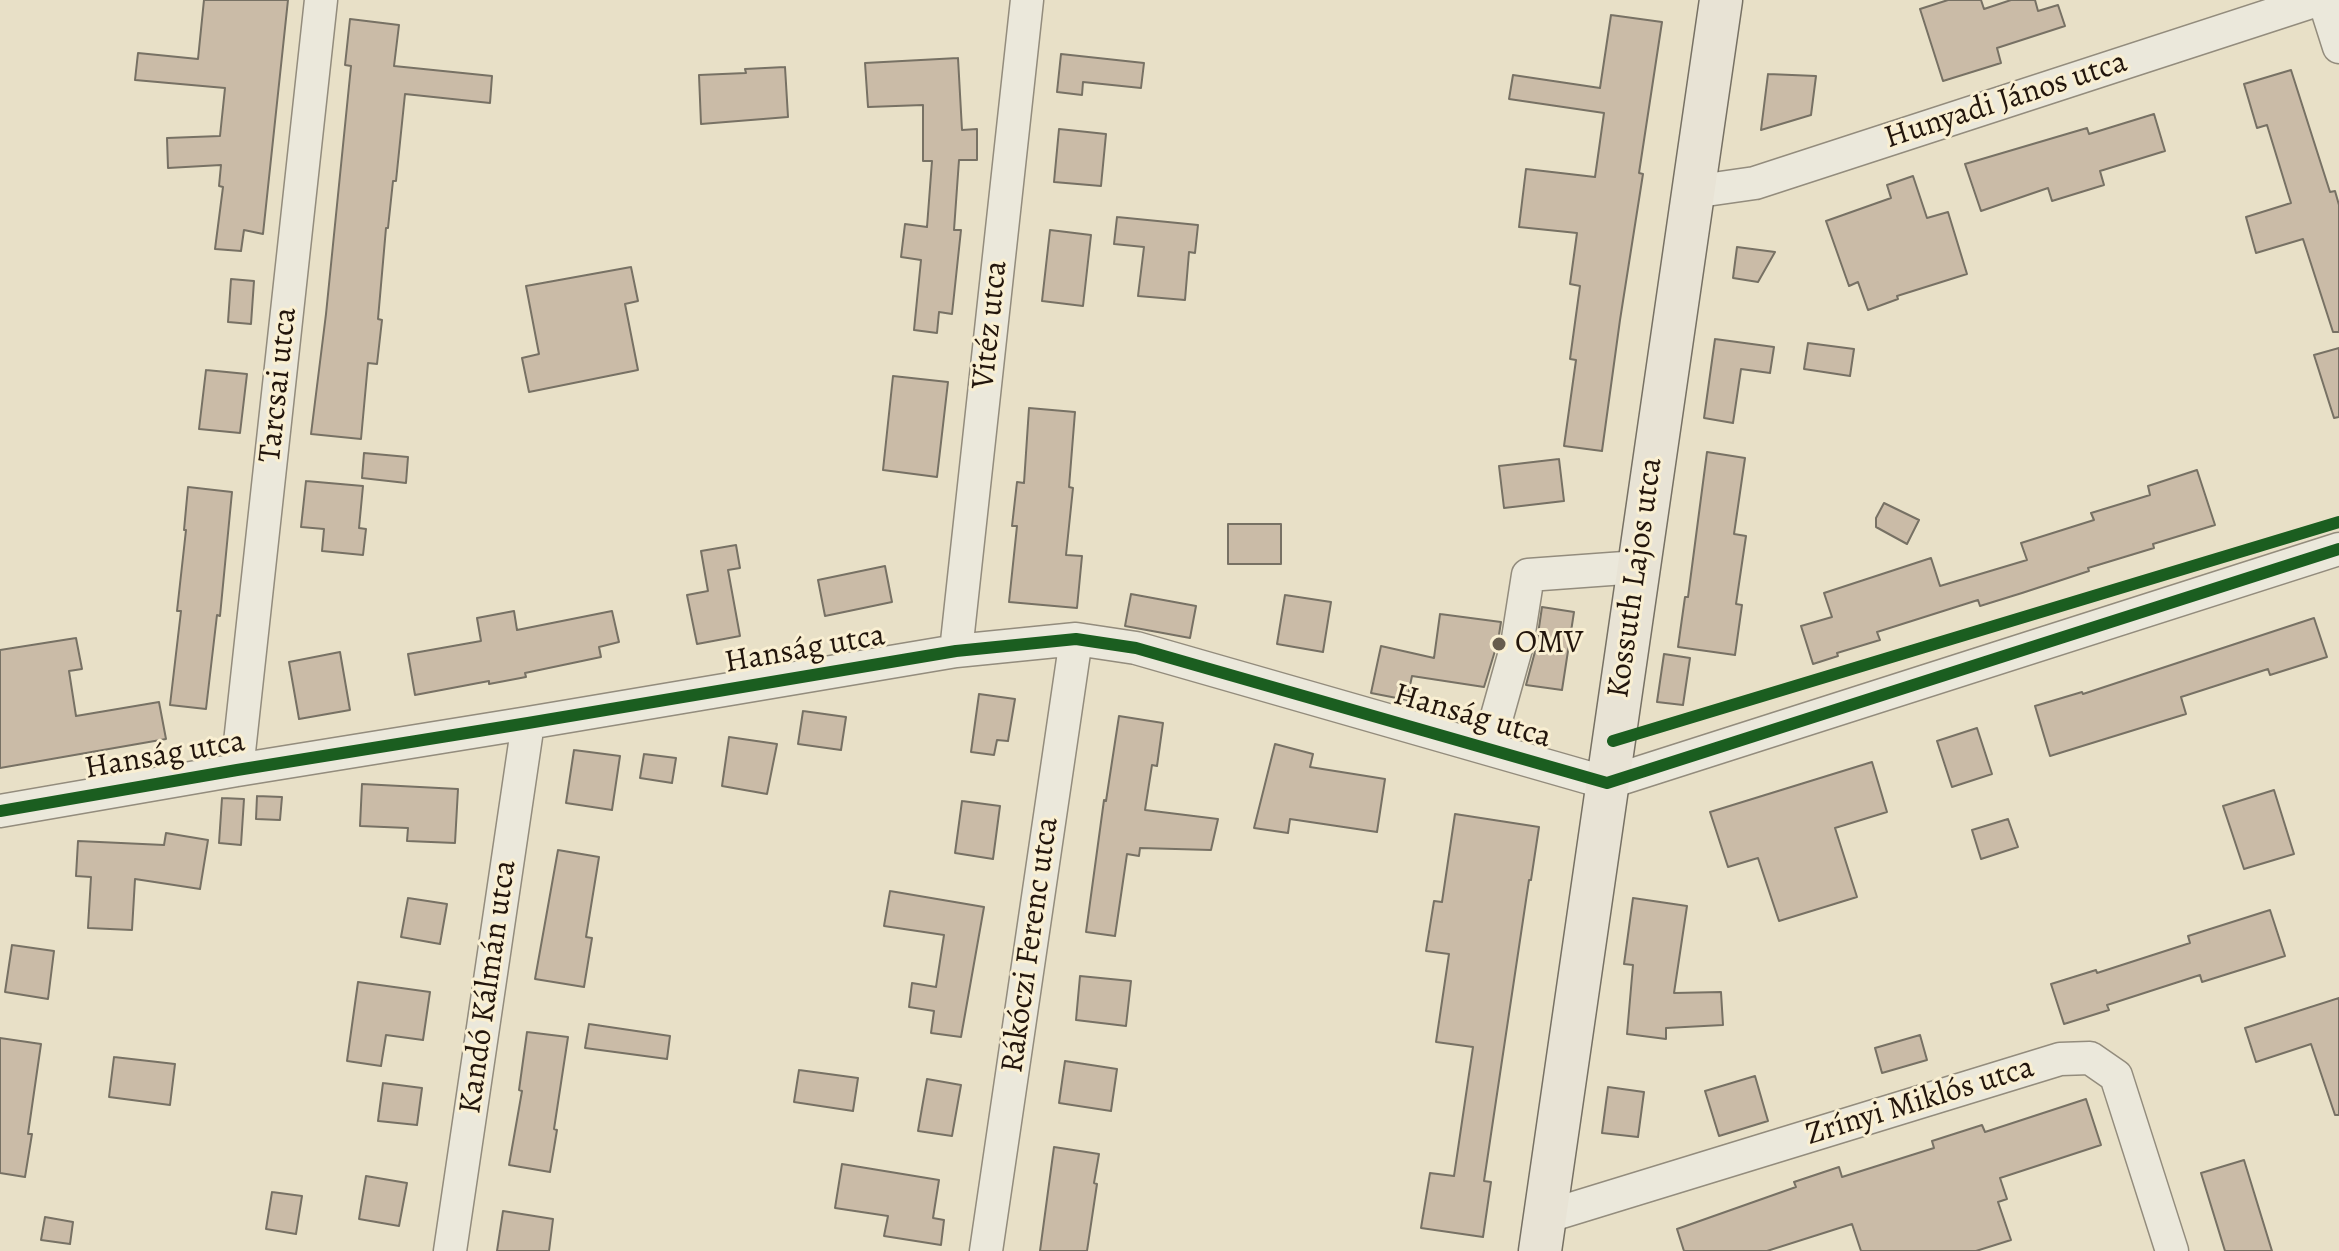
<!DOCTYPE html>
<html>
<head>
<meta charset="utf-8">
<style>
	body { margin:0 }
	canvas { display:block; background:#e8e0c7 }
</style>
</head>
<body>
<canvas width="2339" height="1251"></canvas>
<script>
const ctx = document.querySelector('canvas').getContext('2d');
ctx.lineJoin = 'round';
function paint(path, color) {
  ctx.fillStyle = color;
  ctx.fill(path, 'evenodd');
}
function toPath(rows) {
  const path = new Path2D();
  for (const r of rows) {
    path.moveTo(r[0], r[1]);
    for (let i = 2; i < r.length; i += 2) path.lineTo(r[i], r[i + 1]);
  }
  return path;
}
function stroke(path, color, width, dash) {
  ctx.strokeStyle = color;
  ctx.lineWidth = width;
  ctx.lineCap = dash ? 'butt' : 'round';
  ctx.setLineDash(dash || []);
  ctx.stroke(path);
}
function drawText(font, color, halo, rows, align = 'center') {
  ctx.font = font + ' Alegreya,serif';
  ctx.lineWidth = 6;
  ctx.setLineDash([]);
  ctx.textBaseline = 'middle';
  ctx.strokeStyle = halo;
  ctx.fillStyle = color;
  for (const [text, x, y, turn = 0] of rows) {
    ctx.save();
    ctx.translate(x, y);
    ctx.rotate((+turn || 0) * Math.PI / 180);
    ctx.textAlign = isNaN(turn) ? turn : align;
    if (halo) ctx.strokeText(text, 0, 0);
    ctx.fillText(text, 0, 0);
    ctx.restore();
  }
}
const building = toPath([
	[204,0,288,0,263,234,244,230,241,251,215,249,223,187,219,186,221,165,168,168,167,138,220,136,225,88,135,80,138,53,198,59,204,0],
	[1948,0,1981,0,1984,9,2011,0,2035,0,2038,11,2058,5,2065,26,1997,48,2001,63,1943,81,1920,9,1948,0],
	[1611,15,1662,22,1639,173,1643,174,1620,320,1602,451,1564,446,1576,360,1570,359,1580,286,1570,284,1577,233,1519,227,1526,169,1595,177,1604,113,1509,99,1513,75,1600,88,1611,15],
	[350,19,399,25,394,66,492,76,490,103,405,94,396,181,393,181,388,228,386,228,378,319,382,320,377,364,368,363,361,439,311,434,326,314,351,66,345,65,350,19],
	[1061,54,1144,63,1141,88,1083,82,1082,95,1057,92,1061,54],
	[958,58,962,130,977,129,977,160,959,160,954,230,961,230,952,314,939,312,937,333,914,330,921,260,901,257,905,224,927,227,932,161,923,161,923,105,868,107,865,63,958,58],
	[785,67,788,117,701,124,699,75,746,73,745,69,785,67],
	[2291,70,2330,192,2335,191,2339,205,2339,332,2333,332,2303,239,2256,253,2246,217,2291,203,2267,125,2257,128,2244,84,2291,70],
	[1768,74,1816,76,1811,115,1761,130,1768,74],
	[2154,114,2165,151,2100,171,2104,185,2052,201,2048,188,1981,211,1965,164,2087,128,2089,134,2154,114],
	[1059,129,1106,134,1101,186,1054,182,1059,129],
	[1913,176,1927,218,1948,212,1967,274,1897,296,1898,299,1868,310,1858,282,1849,286,1826,221,1891,198,1887,185,1913,176],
	[1117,217,1198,225,1195,253,1189,252,1185,300,1138,296,1144,247,1114,244,1117,217],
	[1050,230,1091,235,1083,306,1042,301,1050,230],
	[1737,247,1775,252,1758,282,1733,278,1737,247],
	[631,267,638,301,625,304,638,370,529,392,522,358,539,354,526,286,631,267],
	[231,279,254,281,251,324,228,322,231,279],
	[1715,339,1774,347,1770,373,1741,369,1733,423,1704,418,1715,339],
	[1808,343,1854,349,1850,376,1804,369,1808,343],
	[2339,348,2339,417,2334,418,2314,355,2339,348],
	[206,370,247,374,240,433,199,429,206,370],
	[893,376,948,382,937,477,883,470,893,376],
	[1029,408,1075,412,1069,487,1073,488,1066,555,1082,556,1077,608,1009,602,1017,526,1012,526,1017,482,1024,483,1029,408],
	[1707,452,1745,458,1734,534,1746,536,1736,604,1742,605,1735,655,1678,647,1685,597,1688,597,1707,452],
	[364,453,408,457,406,483,362,478,364,453],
	[1559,459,1564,501,1504,508,1499,466,1559,459],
	[2197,470,2215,525,2153,544,2154,548,2088,568,2089,571,2022,593,1980,606,1978,600,1877,632,1880,640,1837,653,1838,656,1813,664,1801,626,1832,617,1824,593,1931,558,1940,586,2027,560,2021,543,2094,520,2091,513,2150,495,2148,486,2197,470],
	[306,481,363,486,359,528,366,529,363,555,322,551,324,529,301,527,306,481],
	[188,487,232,492,220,616,217,615,206,709,170,705,181,611,177,611,186,530,184,530,188,487],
	[1884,503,1919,520,1907,544,1876,527,1876,518,1884,503],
	[1228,524,1281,524,1281,564,1228,564,1228,524],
	[736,545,740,568,728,570,740,636,697,644,687,595,708,591,701,551,736,545],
	[885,566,892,602,825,616,818,580,885,566],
	[1131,594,1196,606,1190,638,1125,626,1131,594],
	[1285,595,1331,602,1323,652,1277,644,1285,595],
	[1542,607,1574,612,1562,690,1526,685,1536,648,1542,607],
	[514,611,517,630,612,611,619,642,599,647,601,657,525,673,526,677,489,684,489,681,415,695,408,654,481,641,477,618,514,611],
	[1440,614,1501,622,1498,641,1484,687,1412,676,1407,700,1371,693,1381,646,1434,658,1440,614],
	[2314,618,2327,657,2270,675,2268,669,2181,697,2186,714,2050,756,2035,706,2082,692,2083,694,2314,618],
	[76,638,82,669,69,671,76,716,159,702,166,739,0,768,0,650,76,638],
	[340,652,350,710,299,719,289,662,340,652],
	[1664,654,1690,658,1683,705,1657,702,1664,654],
	[979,694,1015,699,1008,741,997,740,994,755,971,752,979,694],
	[803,711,846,717,841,750,798,744,803,711],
	[1119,716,1163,723,1157,766,1152,765,1145,810,1218,819,1211,850,1140,848,1139,856,1127,854,1115,936,1086,932,1104,800,1106,801,1119,716],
	[1977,728,1992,774,1952,787,1937,741,1977,728],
	[729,737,777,744,767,794,722,786,729,737],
	[1275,744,1313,754,1310,767,1385,779,1377,832,1290,819,1288,833,1254,828,1275,744],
	[574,750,620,756,612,810,566,803,574,750],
	[644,754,676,758,672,783,640,778,644,754],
	[1872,762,1887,812,1835,828,1857,897,1779,921,1758,858,1728,867,1710,812,1872,762],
	[362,784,458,789,455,843,407,841,408,828,360,826,362,784],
	[2274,790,2294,854,2244,869,2223,806,2274,790],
	[257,796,282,797,280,820,256,819,257,796],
	[222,798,244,799,241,845,219,843,222,798],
	[962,801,1000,806,993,859,955,853,962,801],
	[1455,814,1539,827,1531,880,1529,880,1484,1181,1491,1182,1483,1237,1421,1228,1430,1173,1454,1176,1473,1047,1436,1042,1449,954,1426,951,1434,901,1442,902,1455,814],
	[2008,819,2018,847,1981,859,1972,830,2008,819],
	[166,833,208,840,200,889,135,879,132,930,88,928,91,877,76,876,78,841,164,845,166,833],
	[558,850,599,857,586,937,592,938,584,987,535,979,558,850],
	[890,891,984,907,961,1037,931,1033,934,1011,909,1007,912,983,936,987,944,935,884,926,890,891],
	[408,898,447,904,440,944,401,937,408,898],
	[1633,898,1687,906,1674,993,1721,992,1723,1025,1666,1028,1666,1039,1627,1034,1633,965,1624,964,1633,898],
	[2270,910,2285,956,2202,982,2200,975,2107,1005,2109,1010,2064,1024,2051,984,2096,970,2097,973,2190,943,2188,936,2270,910],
	[12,945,54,951,48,999,5,992,12,945],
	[1080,976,1131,981,1126,1026,1076,1020,1080,976],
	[358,982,430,992,423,1040,386,1035,381,1066,347,1061,358,982],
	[2339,998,2339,1115,2335,1115,2311,1044,2256,1062,2245,1028,2339,998],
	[589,1024,670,1036,667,1059,585,1048,589,1024],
	[527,1032,568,1037,554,1129,557,1130,550,1172,509,1165,522,1091,519,1090,527,1032],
	[1920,1035,1927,1060,1882,1073,1875,1048,1920,1035],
	[0,1038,41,1044,28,1134,32,1134,25,1177,0,1173,0,1038],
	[114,1057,175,1064,170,1105,109,1097,114,1057],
	[1065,1061,1117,1069,1111,1111,1059,1103,1065,1061],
	[799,1070,858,1078,853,1111,794,1102,799,1070],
	[1755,1076,1768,1121,1719,1136,1705,1091,1755,1076],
	[927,1079,961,1085,952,1136,918,1131,927,1079],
	[383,1083,422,1088,417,1125,378,1121,383,1083],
	[1608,1087,1644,1092,1638,1137,1602,1133,1608,1087],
	[2086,1099,2101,1145,2000,1178,2007,1199,1998,1202,2011,1240,1976,1251,1861,1251,1852,1224,1767,1251,1684,1251,1677,1229,1796,1187,1794,1182,1839,1167,1842,1177,1934,1148,1932,1141,1982,1125,1985,1132,2086,1099],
	[1054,1147,1099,1154,1094,1183,1097,1184,1087,1251,1040,1251,1054,1147],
	[2244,1160,2272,1251,2225,1251,2201,1173,2244,1160],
	[842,1164,939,1180,933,1218,944,1220,941,1245,884,1236,888,1216,835,1208,842,1164],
	[366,1176,407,1183,399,1226,359,1219,366,1176],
	[272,1192,302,1196,296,1234,266,1229,272,1192],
	[503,1211,553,1219,549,1251,497,1251,503,1211],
	[45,1217,73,1222,70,1244,41,1240,45,1217]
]);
paint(building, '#cabba7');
stroke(building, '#777164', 2);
const minor = toPath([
	[2324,0,2339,47],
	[1692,192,1755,183,2317,0],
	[956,651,1027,0],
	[1488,748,1517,645,1528,575,1638,567],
	[237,770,321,0],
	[0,811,237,770,528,723,956,651,1076,639,1136,648,1607,783,2339,549],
	[1545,1217,2060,1059,2090,1058,2116,1076,2172,1251],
	[450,1251,528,723],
	[986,1251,1076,639]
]);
const major = toPath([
	[1540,1251,1721,0]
]);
stroke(minor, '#938c7d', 35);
stroke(major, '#777164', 45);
stroke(minor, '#ebe8db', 32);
stroke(major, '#e8e3d5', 42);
stroke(toPath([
	[1613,741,2339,522],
	[0,811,237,770,528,723,956,651,1076,639,1136,648,1607,783,2339,549]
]), '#1b5e20', 12);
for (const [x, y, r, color] of [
	[1499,644,8,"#675c4d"]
]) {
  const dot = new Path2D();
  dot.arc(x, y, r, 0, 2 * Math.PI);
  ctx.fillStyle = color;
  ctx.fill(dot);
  stroke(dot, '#f9efd2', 3);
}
drawText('32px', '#22150c', '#f9efd2', [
	["Hunyadi János utca",2006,101,-18],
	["Vitéz utca",991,325,-84],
	["Tarcsai utca",279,385,-84],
	["Kossuth Lajos utca",1636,578,-82],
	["Hanság utca",805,650,-10],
	["Hanság utca",1472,717,16],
	["Hanság utca",165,756,-10],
	["Rákóczi Ferenc utca",1031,945,-82],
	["Kandó Kálmán utca",489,987,-82],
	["Zrínyi Miklós utca",1920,1102,-17]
]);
drawText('32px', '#22150c', '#f9efd2', [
	["OMV",1515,644]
], 'left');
</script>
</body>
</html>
